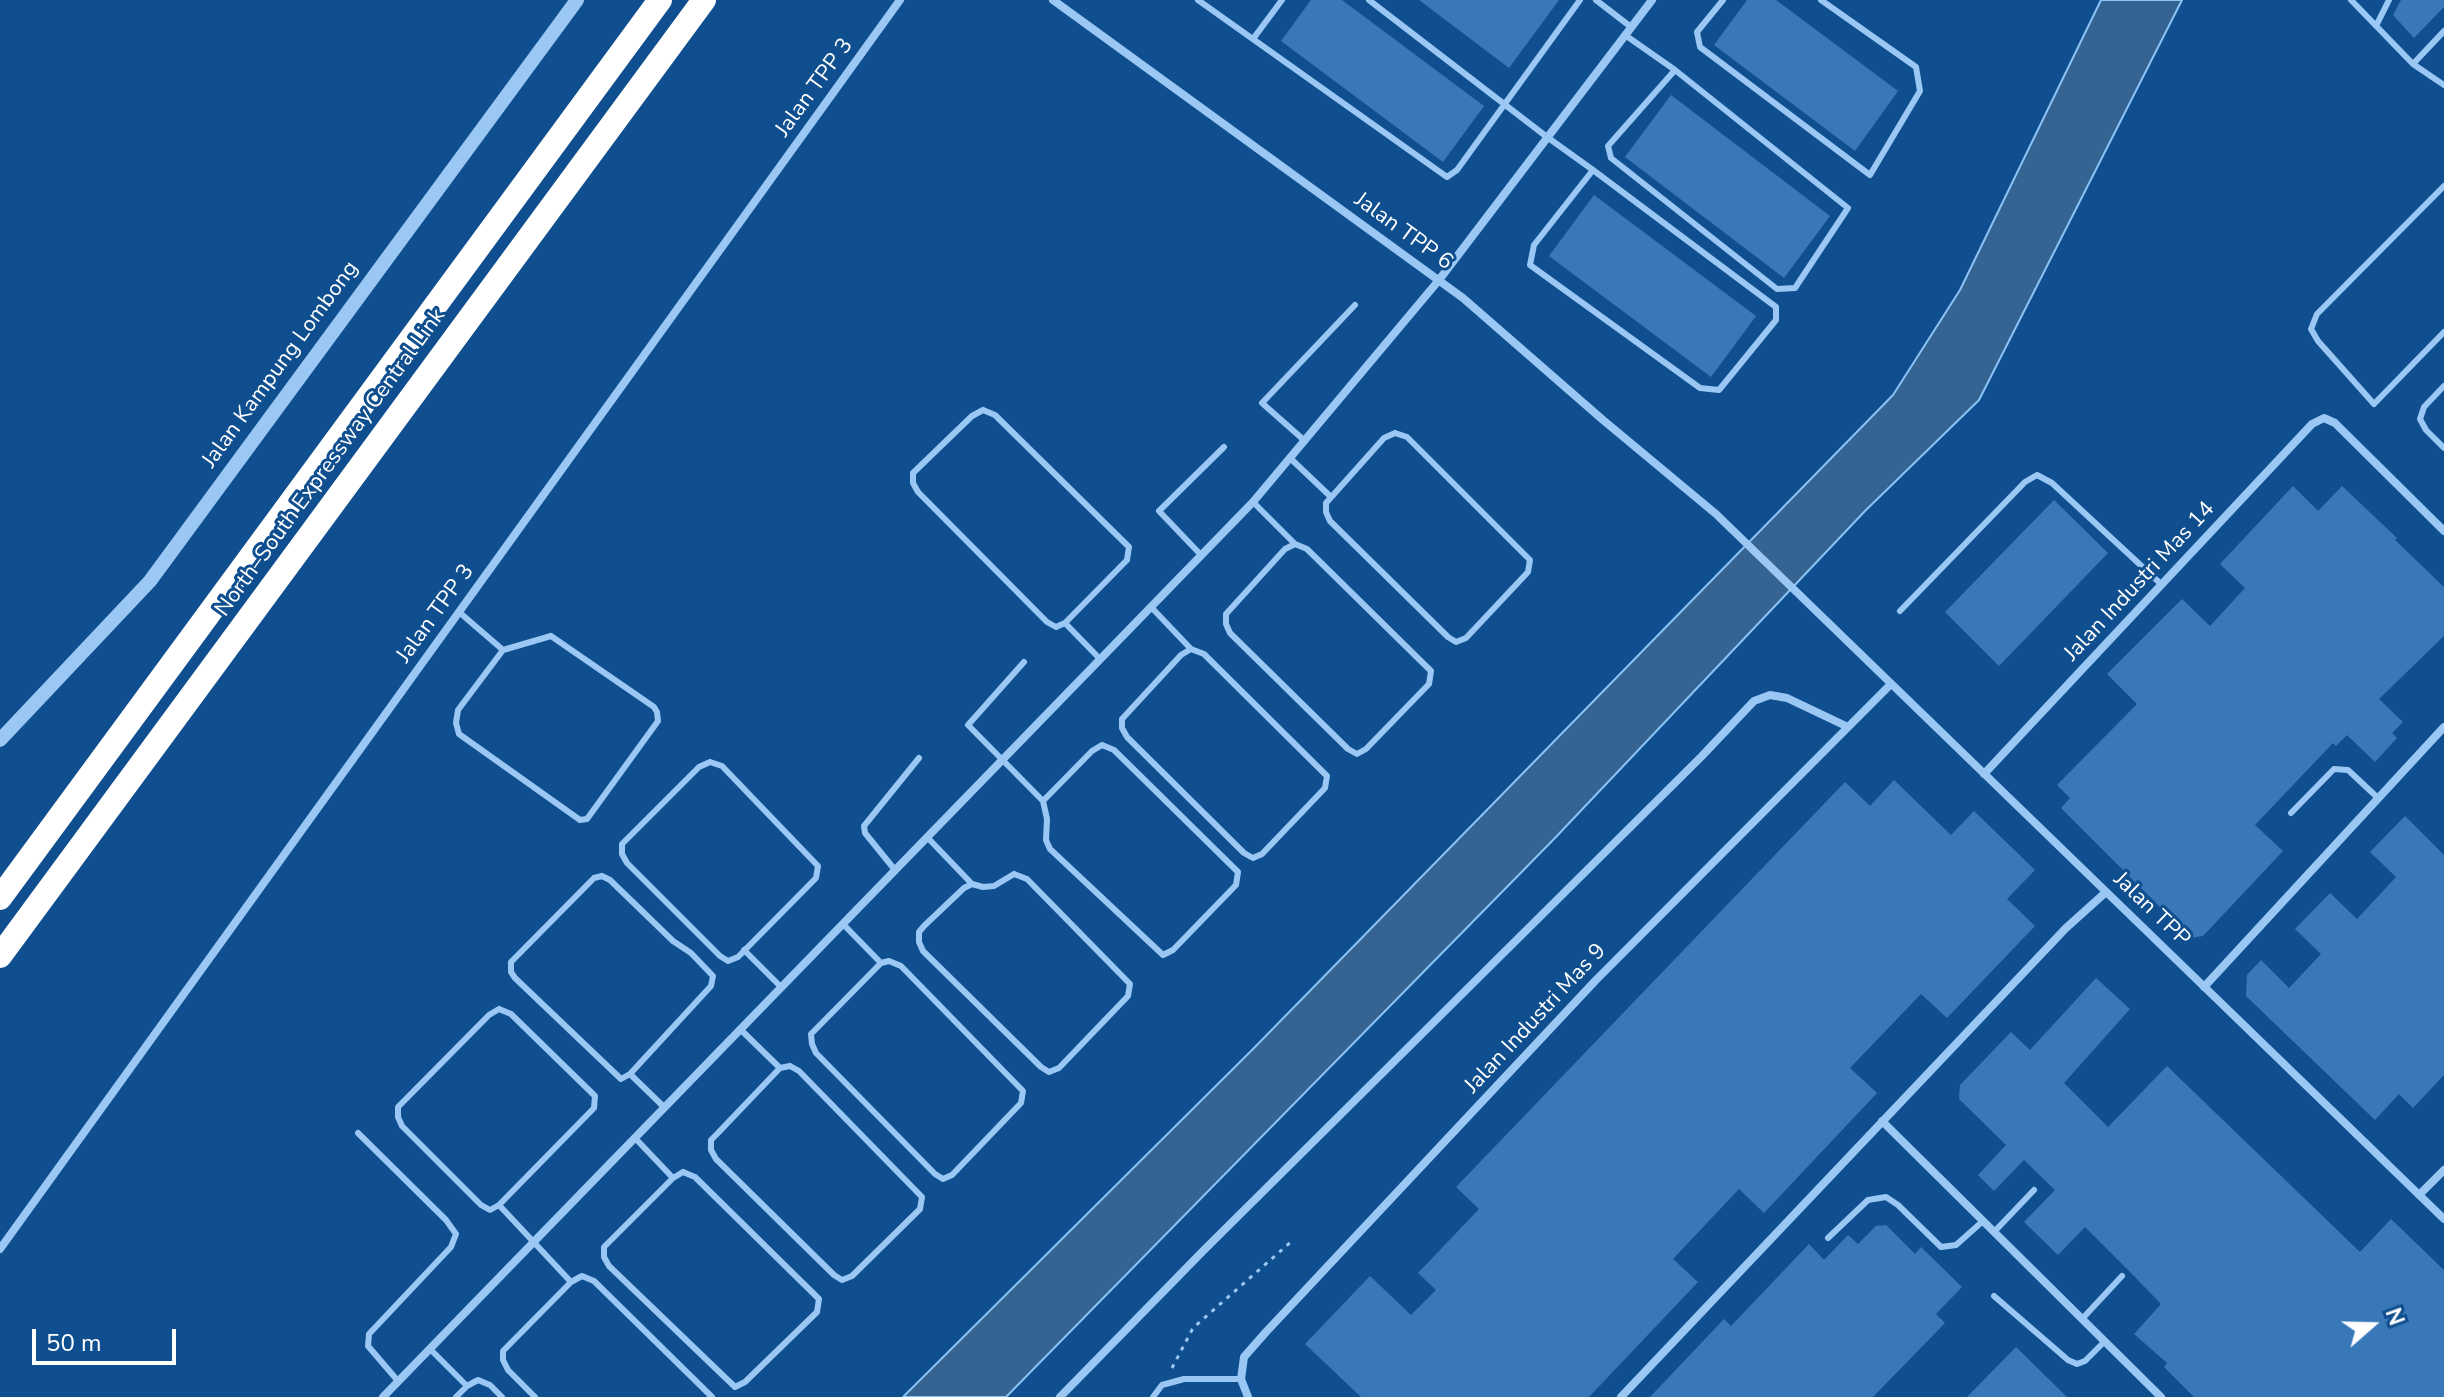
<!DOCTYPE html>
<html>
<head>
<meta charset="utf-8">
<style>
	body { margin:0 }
	#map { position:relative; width:2444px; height:1397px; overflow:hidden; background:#104f8f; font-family:"Nunito Sans",sans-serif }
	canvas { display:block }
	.north { position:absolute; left:2332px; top:1285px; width:80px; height:80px; -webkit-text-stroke:6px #104f8f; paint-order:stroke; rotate:70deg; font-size:22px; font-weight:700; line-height:32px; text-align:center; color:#fff }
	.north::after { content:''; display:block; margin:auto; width:28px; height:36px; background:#fff; clip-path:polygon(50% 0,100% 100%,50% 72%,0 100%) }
	.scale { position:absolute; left:32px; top:1329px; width:144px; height:36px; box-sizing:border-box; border:4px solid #fff; border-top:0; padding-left:10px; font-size:24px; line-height:28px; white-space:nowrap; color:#fff; -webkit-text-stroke:6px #104f8f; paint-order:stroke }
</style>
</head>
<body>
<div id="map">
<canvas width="2444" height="1397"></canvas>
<div class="north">N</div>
<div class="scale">50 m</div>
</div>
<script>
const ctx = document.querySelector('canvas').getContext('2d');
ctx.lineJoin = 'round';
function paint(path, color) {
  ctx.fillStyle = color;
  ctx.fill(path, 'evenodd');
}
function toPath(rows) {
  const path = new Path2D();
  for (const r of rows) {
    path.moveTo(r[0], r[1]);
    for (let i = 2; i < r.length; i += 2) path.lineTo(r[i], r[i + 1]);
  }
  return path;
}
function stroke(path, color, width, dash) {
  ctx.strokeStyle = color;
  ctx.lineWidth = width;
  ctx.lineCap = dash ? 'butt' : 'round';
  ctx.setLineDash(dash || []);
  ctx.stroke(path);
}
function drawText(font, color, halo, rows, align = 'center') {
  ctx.font = font + ' "Nunito Sans",sans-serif';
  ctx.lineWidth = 6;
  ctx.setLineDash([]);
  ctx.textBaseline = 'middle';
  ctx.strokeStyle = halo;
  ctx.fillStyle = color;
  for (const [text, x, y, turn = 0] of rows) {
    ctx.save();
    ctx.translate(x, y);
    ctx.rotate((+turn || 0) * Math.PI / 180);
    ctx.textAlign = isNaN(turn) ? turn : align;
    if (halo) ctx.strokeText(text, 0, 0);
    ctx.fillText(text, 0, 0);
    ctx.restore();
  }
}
const water = toPath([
	[2101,0,2182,0,1979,400,1865,511,1554,839,1006,1397,903,1397,1253,1049,1893,395,1960,290,2101,0]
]);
paint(water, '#356493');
stroke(water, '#8bc3f6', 2);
paint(toPath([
	[1311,0,1342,0,1484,106,1443,162,1281,41],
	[1419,0,1559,0,1509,68],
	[1747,0,1776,0,1898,91,1855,151,1714,45],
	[2401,0,2444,0,2444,7,2414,38,2393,15],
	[1671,95,1830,216,1784,278,1625,157],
	[1594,195,1756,316,1711,377,1549,256],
	[2293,486,2318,511,2342,486,2397,538,2395,540,2444,587,2444,636,2379,699,2403,722,2392,733,2397,738,2375,762,2347,735,2336,746,2333,743,2255,825,2283,851,2203,936,2191,938,2061,808,2070,798,2057,785,2137,704,2107,674,2182,599,2210,626,2245,588,2220,564],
	[2054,500,2108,553,1999,666,1945,612],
	[1894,780,1951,835,1974,811,2035,870,2007,899,2035,926,1947,1018,1921,994,1850,1068,1877,1093,1764,1213,1739,1189,1673,1259,1698,1282,1589,1397,1361,1397,1305,1344,1370,1276,1411,1315,1436,1290,1418,1273,1479,1209,1456,1187,1845,782,1870,806],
	[2405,816,2444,855,2444,1075,2413,1108,2399,1094,2375,1120,2246,996,2247,975,2261,960,2289,988,2321,954,2295,929,2330,893,2357,919,2396,877,2370,852],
	[2096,978,2130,1009,2064,1083,2108,1127,2167,1066,2360,1252,2391,1219,2444,1270,2444,1397,2194,1397,2164,1367,2167,1363,2134,1334,2161,1304,2133,1275,2085,1227,2058,1255,2024,1222,2055,1190,2024,1160,1994,1191,1978,1175,2006,1145,1959,1099,1960,1085,2011,1032,2030,1050],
	[1886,1225,1915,1254,1921,1247,1962,1287,1936,1314,1945,1323,1873,1397,1650,1397,1724,1319,1731,1326,1809,1244,1824,1260,1848,1235,1858,1244,1876,1226],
	[2016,1347,2067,1397,1967,1397]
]), '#3878b9');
stroke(toPath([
	[1172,1368,1193,1328,1293,1240]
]), '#9ac7f3', 3, [4, 6]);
stroke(toPath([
	[1198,0,1447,177,1457,170,1580,0],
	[1369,0,1547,137,1593,170,1776,307,1776,320,1719,390,1700,388,1530,265,1534,245,1593,170],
	[1596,0,1631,27],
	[1723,0,1697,32,1700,47,1870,175,1920,91,1916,67,1821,0],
	[2351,0,2413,64,2444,31],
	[2376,26,2389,0],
	[1625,35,1675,70,1848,208,1795,288,1777,289,1611,158,1608,146,1675,70],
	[1253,39,1282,0],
	[2413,64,2444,85],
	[2444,186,2317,314,2311,329,2318,341,2374,404,2444,332],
	[2444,386,2424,407,2420,419,2426,430,2444,448],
	[983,410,995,415,1129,547,1127,560,1065,623,1056,627,1047,622,918,492,913,483,913,473,972,416,983,410],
	[1395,433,1407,437,1530,560,1528,572,1466,638,1456,642,1448,637,1330,521,1326,512,1326,503,1384,438,1395,433],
	[1305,441,1262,403,1355,305],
	[1290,458,1331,497],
	[1253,502,1295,544],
	[1295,544,1307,549,1431,671,1429,684,1366,749,1357,754,1348,749,1230,633,1226,624,1226,614,1285,549,1295,544],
	[1201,555,1159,511,1224,447],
	[1151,607,1191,649],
	[1900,611,2025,482,2037,475,2052,483,2162,585],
	[459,612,503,650],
	[1065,623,1100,659],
	[551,636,654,707,657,712,658,721,587,819,580,820,459,734,456,723,458,710,503,650,551,636],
	[1191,649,1204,654,1327,776,1325,788,1262,854,1253,858,1244,853,1127,737,1122,728,1122,719,1181,655,1191,649],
	[1024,662,968,725,1043,801],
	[1102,745,1114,750,1238,872,1236,885,1173,950,1163,955,1050,849,1046,840,1047,819,1043,801,1092,751,1102,745],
	[710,762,722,766,818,866,816,878,738,957,728,961,720,956,627,863,622,854,622,844,699,767,710,762],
	[2291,813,2334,769,2348,770,2378,798],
	[927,837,972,884],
	[895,870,865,833,864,826,919,758],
	[1014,874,1027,879,1130,984,1128,996,1059,1068,1049,1072,1041,1067,923,951,919,942,919,932,924,926,964,888,972,884,983,887,994,886,1014,874],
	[602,876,610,880,673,941,691,953,713,976,711,986,630,1074,621,1079,515,978,511,972,511,962,594,878,602,876],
	[843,924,881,963],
	[744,950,781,987],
	[889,961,901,966,1023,1091,1021,1103,952,1175,943,1179,935,1174,816,1053,812,1044,811,1034,817,1028,881,963,889,961],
	[499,1009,511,1014,595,1096,594,1108,499,1205,490,1210,481,1205,402,1126,398,1117,398,1107,489,1015,499,1009],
	[740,1029,780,1068],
	[790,1066,799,1071,922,1197,920,1209,852,1276,842,1280,834,1275,716,1159,711,1150,711,1140,717,1134,780,1068,790,1066],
	[630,1074,664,1107],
	[358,1133,446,1220,456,1234,451,1247,369,1334,368,1346,398,1381],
	[635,1138,673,1178],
	[683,1172,695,1177,819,1299,817,1312,745,1382,735,1387,609,1266,604,1257,604,1247,673,1178,683,1172],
	[499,1205,571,1282],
	[1994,1232,2034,1190],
	[1828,1238,1868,1200,1886,1197,1898,1205,1941,1247,1956,1245,1983,1221],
	[1994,1296,2068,1360,2077,1364,2085,1361,2105,1341],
	[2082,1319,2122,1276],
	[430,1349,467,1386],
	[456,1397,467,1386,478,1380,490,1385,502,1397],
	[535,1397,508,1370,503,1360,503,1351,571,1282,582,1276,594,1281,712,1397],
	[1153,1397,1162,1385,1184,1379,1241,1379]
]), '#9ac7f3', 6);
stroke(toPath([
	[1053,0,1463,298,1603,420,1716,514,2444,1219],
	[1984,774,2312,424,2324,418,2335,423,2444,531],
	[2204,987,2444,727],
	[1882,1121,2161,1397],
	[2419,1195,2444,1170],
	[0,1249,900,0],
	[383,1397,1253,502,1439,280,1652,0],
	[1060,1397,1205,1249,1701,757,1754,701,1770,695,1787,698,1848,727],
	[1248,1397,1241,1379,1244,1357,1266,1332,1596,980,1891,684],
	[1621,1397,2066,928,2106,892]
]), '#9ac7f3', 8);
stroke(toPath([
	[0,740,150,581,577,0]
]), '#9ac7f3', 14);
stroke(toPath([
	[0,898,660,0],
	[0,956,704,0]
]), '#fff', 24);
drawText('22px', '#fff', '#104f8f', [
	["Jalan TPP 3",815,88,-54],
	["Jalan TPP 6",1403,232,36],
	["Jalan Kampung Lombong",281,365,-54],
	["North–South Expressway Central Link",331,463,-54],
	["Jalan Industri Mas 14",2140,582,-47],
	["Jalan TPP 3",436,614,-54],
	["Jalan TPP",2151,910,44],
	["Jalan Industri Mas 9",1536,1019,-47]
]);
</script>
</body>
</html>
